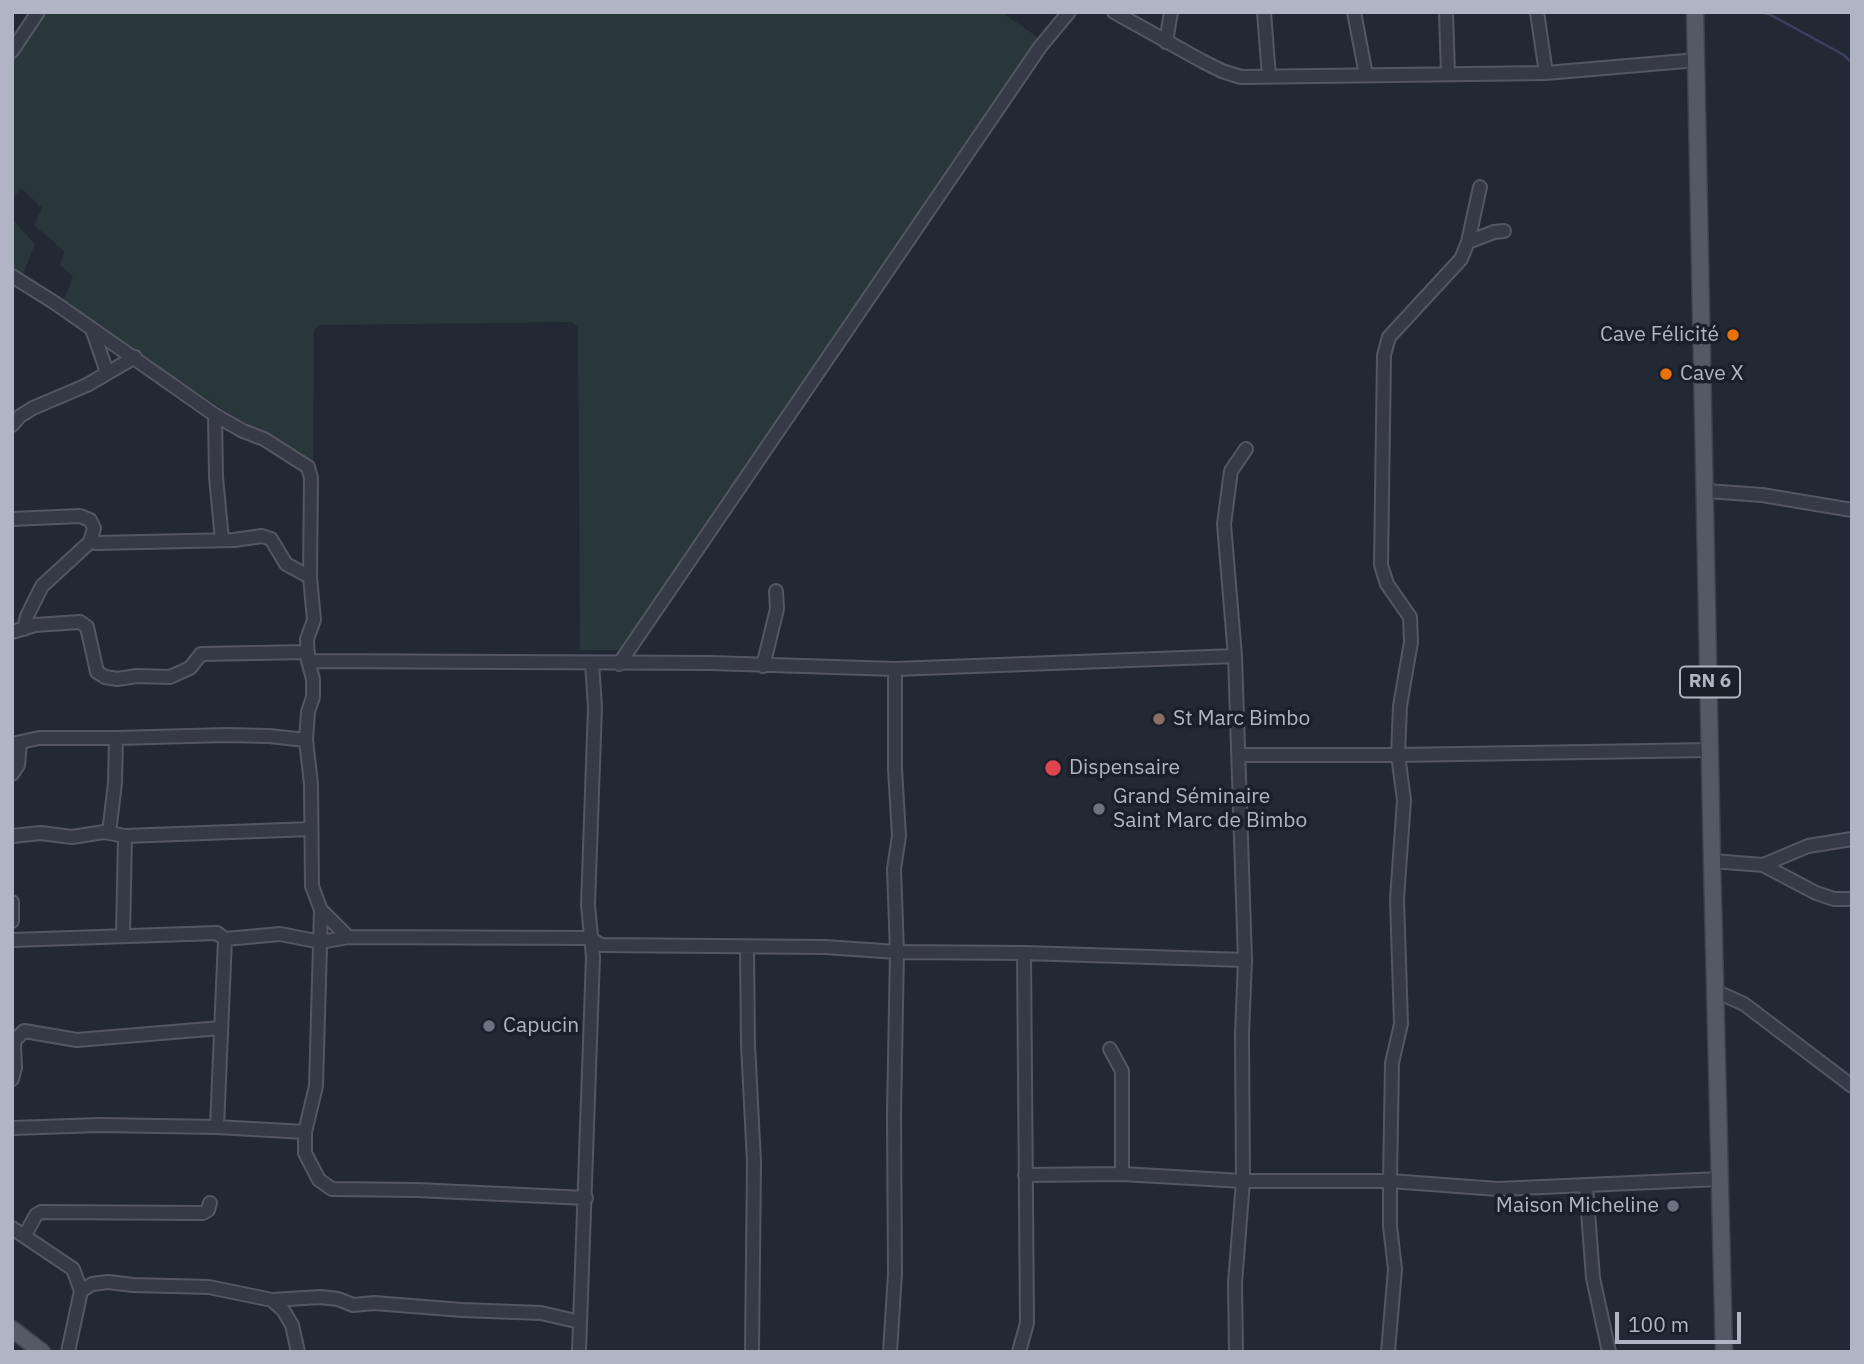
<!DOCTYPE html>
<html>
<head>
<meta charset="utf-8">
<style>
	body { margin:0 }
	#map { position:relative; width:1864px; height:1364px; overflow:hidden; background:#232835; font-family:"IBM Plex Sans",sans-serif }
	canvas { display:block }
	.frame { position:absolute; inset:0; border:14px solid #b1b4c2; pointer-events:none }
	.scale { position:absolute; left:1615px; top:1312px; width:126px; height:32px; box-sizing:border-box; border:4px solid #b1b4c2; border-top:0; padding-left:9px; font-size:21px; line-height:24px; white-space:nowrap; color:#b1b4c2; -webkit-text-stroke:5px #1b1f2a; paint-order:stroke }
</style>
</head>
<body>
<div id="map">
<canvas width="1864" height="1364"></canvas>
<div class="frame"></div>
<div class="scale">100 m</div>
</div>
<script>
const ctx = document.querySelector('canvas').getContext('2d');
ctx.lineJoin = 'round';
function paint(path, color) {
  ctx.fillStyle = color;
  ctx.fill(path, 'evenodd');
}
function toPath(rows) {
  const path = new Path2D();
  for (const r of rows) {
    path.moveTo(r[0], r[1]);
    for (let i = 2; i < r.length; i += 2) path.lineTo(r[i], r[i + 1]);
  }
  return path;
}
function stroke(path, color, width, dash) {
  ctx.strokeStyle = color;
  ctx.lineWidth = width;
  ctx.lineCap = dash ? 'butt' : 'round';
  ctx.setLineDash(dash || []);
  ctx.stroke(path);
}
function drawText(font, color, halo, rows, align = 'center') {
  ctx.font = font + ' "IBM Plex Sans",sans-serif';
  ctx.lineWidth = 7;
  ctx.setLineDash([]);
  ctx.textBaseline = 'middle';
  ctx.strokeStyle = halo;
  ctx.fillStyle = color;
  for (const [text, x, y, turn = 0] of rows) {
    ctx.save();
    ctx.translate(x, y);
    ctx.rotate((+turn || 0) * Math.PI / 180);
    ctx.textAlign = isNaN(turn) ? turn : align;
    if (halo) ctx.strokeText(text, 0, 0);
    ctx.fillText(text, 0, 0);
    ctx.restore();
  }
}
paint(toPath([
	[41,12,1001,12,1039,38,622,650,580,650,578,328,571,322,320,325,314,330,313,466,61,306,73,277,60,265,64,251,34,225,42,208,21,188,12,199,12,56],
	[12,219,35,244,22,277,12,271]
]), '#29373a');
stroke(toPath([
	[1760,12,1769,14,1844,55,1852,63]
]), '#3a435c', 2.5);
const minor = toPath([
	[1114,12,1202,61,1222,71,1241,77,1546,73,1697,60],
	[1264,12,1269,77],
	[1354,12,1366,75],
	[1446,12,1448,74],
	[1537,12,1546,73],
	[1166,42,1171,12],
	[12,51,38,12],
	[1468,242,1494,232,1504,231],
	[12,276,55,303,215,415,243,431,264,439,308,467,311,478,310,577,314,620,307,639,308,661,711,663,895,669,1235,656],
	[92,329,107,372],
	[215,415,216,477,222,540],
	[12,425,20,416,33,408,87,385,135,357],
	[1706,491,1762,495,1852,510],
	[12,519,80,516,90,520,94,528,90,542,97,543,234,540,262,536,271,539,286,564,310,577],
	[24,629,27,616,42,586,90,542],
	[12,632,35,625,80,622,87,627,97,672,105,677,117,679,137,676,170,677,190,668,201,654,308,652],
	[619,664,1040,47,1069,12],
	[763,666,777,609,776,591],
	[306,740,308,712,313,697,313,679,308,661],
	[12,744,39,738,116,738,226,735,269,736,306,740,311,784,312,886,321,910,316,1086,305,1132,305,1153,319,1180,332,1189,417,1190,586,1198],
	[1239,755,1398,755,1711,750],
	[12,774,18,765,20,743],
	[109,833,115,783,116,738],
	[12,836,41,833,72,837,104,832,125,836,311,829],
	[1712,861,1763,865,1808,846,1852,839],
	[1763,865,1816,893,1834,899,1852,899],
	[12,902,12,921],
	[321,910,348,937],
	[123,935,125,836],
	[12,940,217,933,225,939,280,934,321,942,348,937,590,938,601,945,825,947,897,952,1024,953,1245,960],
	[747,948,748,1044,754,1162,752,1352],
	[1715,991,1744,1004,1852,1086],
	[1110,1049,1122,1071,1122,1174],
	[12,1079,15,1068,14,1043,16,1039,24,1031,77,1040,221,1028],
	[217,1127,225,939],
	[12,1128,100,1125,217,1127,305,1132],
	[1025,1175,1122,1174,1243,1181,1390,1181,1498,1189,1720,1179],
	[1586,1185,1593,1278,1609,1352],
	[12,1228,73,1269,81,1291],
	[25,1235,36,1215,41,1212,203,1213,208,1210,210,1203],
	[272,1300,283,1310,292,1325,298,1352],
	[68,1352,81,1291,92,1284,108,1282,133,1285,209,1287,272,1300,320,1297,338,1299,353,1305,374,1303,462,1310,541,1313,580,1322],
	[579,1352,593,957,588,905,595,707,592,663],
	[890,1352,895,1274,894,1114,897,952,894,869,899,836,895,769,895,669],
	[1019,1352,1027,1323,1024,953],
	[1236,1352,1235,1283,1243,1181,1242,1035,1245,960,1235,656,1224,524,1231,471,1246,449],
	[1388,1352,1395,1269,1390,1226,1390,1181,1392,1063,1401,1024,1397,899,1404,800,1398,755,1400,706,1411,642,1410,617,1387,584,1381,565,1384,355,1389,337,1461,259,1468,242,1480,187]
]);
const major = toPath([
	[1695,12,1712,861,1724,1352],
	[12,1329,42,1352]
]);
stroke(minor, '#545763', 16);
stroke(major, '#3f434f', 19);
stroke(minor, '#363a46', 12);
stroke(major, '#545965', 16);
for (const [x, y, r, color] of [
	[1733,335,7,"#e8710a"],
	[1666,374,7,"#e8710a"],
	[1159,719,7,"#8d6e63"],
	[1053,768,9,"#e0444e"],
	[1099,809,7,"#6b7280"],
	[489,1026,7,"#6b7280"],
	[1673,1206,7,"#6b7280"]
]) {
  const dot = new Path2D();
  dot.arc(x, y, r, 0, 2 * Math.PI);
  ctx.fillStyle = color;
  ctx.fill(dot);
  stroke(dot, '#1b1f2a', 2.5);
}
for (const [x, y, w] of [
	[1710,682,60]
]) {
  const box = new Path2D();
  box.roundRect(x - w / 2, y - 15.5, w, 31, 5);
  ctx.fillStyle = '#1b1f2a';
  ctx.fill(box);
  stroke(box, '#b1b4c2', 2);
}
drawText('bold 19px', '#b1b4c2', null, [
	["RN 6",1710,682]
]);
drawText('21px', '#b1b4c2', '#1b1f2a', [
	["Cave Félicité",1719,335,"right"],
	["Cave X",1680,374],
	["St Marc Bimbo",1173,719],
	["Dispensaire",1069,768],
	["Grand Séminaire",1113,797],
	["Saint Marc de Bimbo",1113,821],
	["Capucin",503,1026],
	["Maison Micheline",1659,1206,"right"]
], 'left');
</script>
</body>
</html>
